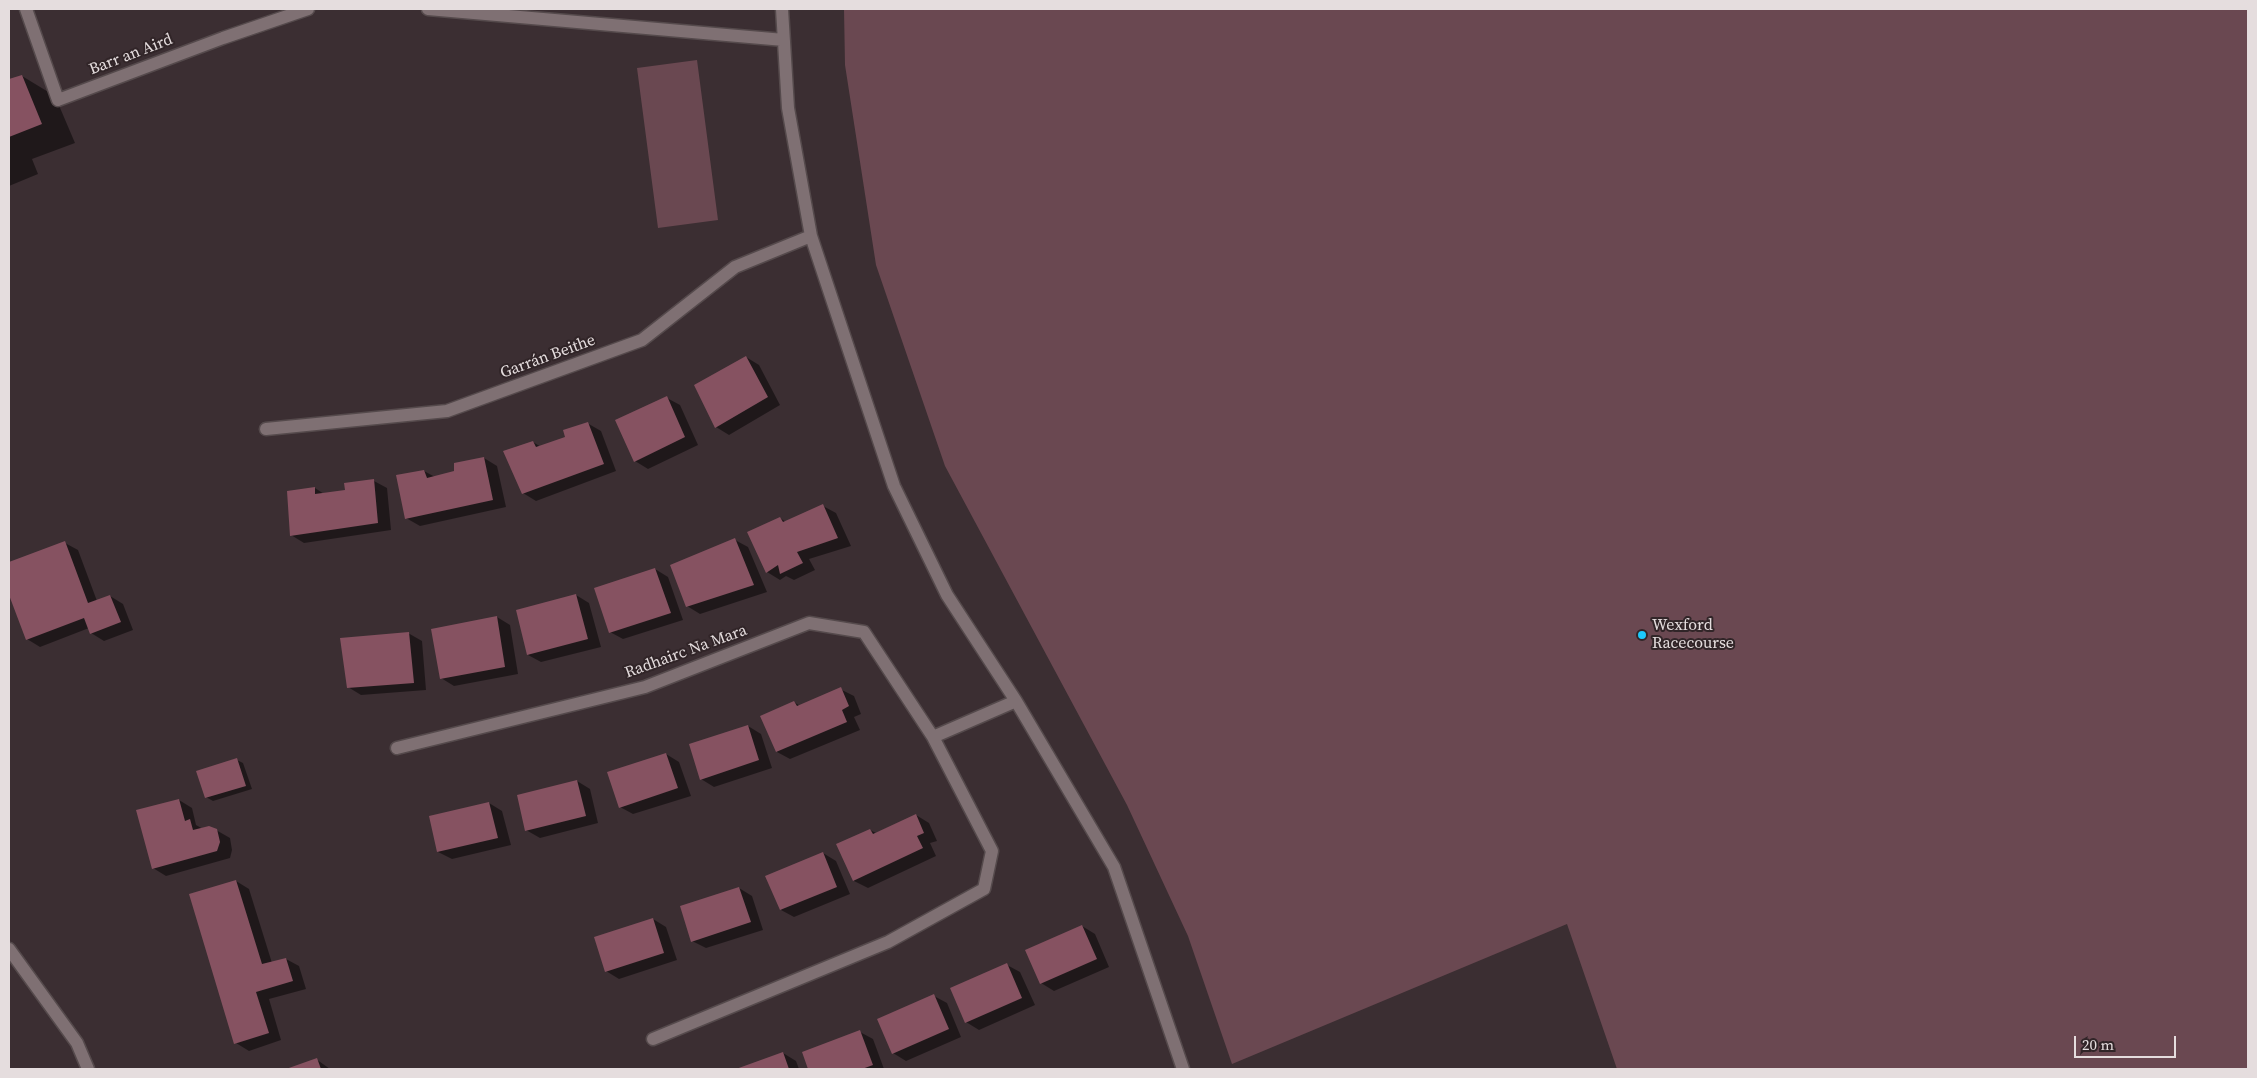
<!DOCTYPE html>
<html>
<head>
<meta charset="utf-8">
<style>
	body { margin:0 }
	#map { position:relative; width:2257px; height:1078px; overflow:hidden; background:#3b2e32; font-family:"Source Serif 4",serif }
	canvas { display:block }
	.frame { position:absolute; inset:0; border:10px solid #e5ddde; pointer-events:none }
	.scale { position:absolute; left:2074px; top:1036px; width:102px; height:22px; box-sizing:border-box; border:2px solid #e5ddde; border-top:0; padding-left:6px; font-size:15px; line-height:18px; white-space:nowrap; color:#e5ddde; -webkit-text-stroke:4px #312528; paint-order:stroke }
</style>
</head>
<body>
<div id="map">
<canvas width="2257" height="1078"></canvas>
<div class="frame"></div>
<div class="scale">20 m</div>
</div>
<script>
const ctx = document.querySelector('canvas').getContext('2d');
ctx.lineJoin = 'round';
function paint(path, color) {
  ctx.fillStyle = color;
  ctx.fill(path, 'evenodd');
}
function toPath(rows) {
  const path = new Path2D();
  for (const r of rows) {
    path.moveTo(r[0], r[1]);
    for (let i = 2; i < r.length; i += 2) path.lineTo(r[i], r[i + 1]);
  }
  return path;
}
function stroke(path, color, width, dash) {
  ctx.strokeStyle = color;
  ctx.lineWidth = width;
  ctx.lineCap = dash ? 'butt' : 'round';
  ctx.setLineDash(dash || []);
  ctx.stroke(path);
}
function drawText(font, color, halo, rows, align = 'center') {
  ctx.font = font + ' "Source Serif 4",serif';
  ctx.lineWidth = 4;
  ctx.setLineDash([]);
  ctx.textBaseline = 'middle';
  ctx.strokeStyle = halo;
  ctx.fillStyle = color;
  for (const [text, x, y, turn = 0] of rows) {
    ctx.save();
    ctx.translate(x, y);
    ctx.rotate((+turn || 0) * Math.PI / 180);
    ctx.textAlign = isNaN(turn) ? turn : align;
    if (halo) ctx.strokeText(text, 0, 0);
    ctx.fillText(text, 0, 0);
    ctx.restore();
  }
}
paint(toPath([
	[844,9,2248,9,2248,1069,1617,1069,1567,924,1232,1064,1188,936,1127,805,945,466,876,265,845,65],
	[697,60,718,220,658,228,637,68]
]), '#6a4851');
paint(toPath([
	[22,76,55,96,75,143,32,159,38,174,9,186,9,81],
	[746,357,759,365,780,405,729,435,716,427],
	[667,398,680,405,698,445,648,469,635,461],
	[587,423,601,431,616,471,536,501,523,493,533,442,541,447,567,437],
	[484,458,497,466,506,507,420,526,406,518,424,471,435,477,455,472],
	[374,481,387,488,391,530,304,543,291,535,315,488,324,494,347,491],
	[823,506,836,513,851,546,809,559,815,570,794,580,786,576,780,580,767,572,780,518,786,522],
	[735,540,748,547,767,592,700,614,687,606],
	[65,543,78,550,97,601,110,596,123,604,133,630,104,641,91,633,89,628,40,647,27,639,9,591,9,563],
	[655,569,668,577,683,620,623,639,610,632],
	[576,595,589,603,601,647,541,662,528,655],
	[497,617,510,625,518,674,454,686,441,678],
	[408,633,422,641,426,690,361,695,348,687],
	[840,689,854,696,861,714,854,717,860,730,790,759,777,752,762,716,794,702,800,706],
	[748,726,761,734,772,768,714,787,701,779],
	[666,754,679,762,691,796,633,814,620,807],
	[237,760,243,763,252,789,213,801,206,797],
	[577,781,590,789,598,823,540,838,526,830],
	[179,800,192,808,196,825,203,829,216,830,230,838,232,850,230,858,166,876,153,868],
	[489,803,502,811,511,845,452,859,438,852],
	[916,815,929,823,937,841,930,843,936,856,868,888,854,881,838,845,870,830,876,833],
	[823,853,836,861,850,894,794,917,781,910],
	[236,881,249,889,272,963,286,959,299,966,306,989,269,999,281,1040,249,1051,236,1043],
	[739,888,752,896,763,930,706,948,692,941],
	[653,919,666,927,677,960,619,979,606,971],
	[1082,926,1095,934,1109,967,1054,991,1041,983],
	[1007,965,1020,972,1035,1005,979,1030,966,1022],
	[934,996,947,1003,961,1037,906,1061,893,1053],
	[860,1032,873,1039,884,1069,809,1069,803,1053],
	[783,1053,796,1061,799,1069,739,1069],
	[316,1059,330,1069,290,1069]
]), '#0007');
paint(toPath([
	[22,75,42,124,9,137,9,79],
	[746,356,768,397,715,428,694,385],
	[667,396,685,437,634,462,615,420],
	[588,422,604,464,522,494,503,451,533,441,536,447,565,437,563,430],
	[484,457,493,500,405,519,396,475,424,470,427,478,454,471,454,463],
	[374,479,378,523,290,536,287,491,315,487,315,494,345,490,344,483],
	[823,504,838,538,797,552,803,563,780,574,778,565,766,573,747,532,780,517,783,522],
	[735,538,754,585,686,607,670,565],
	[65,541,88,603,110,595,121,622,90,634,84,618,26,640,9,595,9,562],
	[655,568,671,613,609,633,594,588],
	[576,594,588,639,527,655,516,610],
	[497,616,505,667,440,679,431,629],
	[409,632,414,683,347,688,340,638],
	[841,687,849,706,842,710,847,722,776,752,760,716,794,701,797,706],
	[748,725,759,760,700,780,689,744],
	[666,753,678,788,619,808,607,772],
	[237,758,246,786,205,798,196,771],
	[577,780,586,816,525,831,517,795],
	[179,799,185,821,190,819,193,830,209,826,217,829,220,842,217,851,152,869,136,810],
	[489,802,498,838,437,852,429,816],
	[916,814,924,833,917,836,923,848,853,881,836,844,870,829,873,834],
	[823,852,837,887,780,910,765,876],
	[236,880,262,964,286,958,293,981,256,992,269,1033,234,1044,189,894],
	[739,887,751,922,691,942,680,906],
	[653,918,664,953,605,972,594,937],
	[1082,925,1097,959,1040,984,1025,950],
	[1007,963,1022,998,965,1023,950,988],
	[934,994,949,1029,892,1054,877,1019],
	[860,1030,873,1065,862,1069,808,1069,802,1052],
	[783,1052,789,1069,736,1069],
	[317,1058,321,1069,286,1069]
]), '#865261');
const minor = toPath([
	[26,9,58,100,223,38,308,9],
	[428,9,784,40],
	[782,9,788,108,811,236,894,486,947,595,1016,701,1114,867,1183,1069],
	[266,429,447,411,642,340,735,267,811,236],
	[397,748,645,687,809,623,864,632,933,737,1016,701],
	[9,949,77,1043,88,1069],
	[653,1039,888,942,984,889,992,851,933,737]
]);
stroke(minor, '#554a4c', 15);
stroke(minor, '#7f7073', 12);
for (const [x, y, r, color] of [
	[1642,635,5,"#1cc9fc"]
]) {
  const dot = new Path2D();
  dot.arc(x, y, r, 0, 2 * Math.PI);
  ctx.fillStyle = color;
  ctx.fill(dot);
  stroke(dot, '#312528', 2);
}
drawText('16px', '#e5ddde', '#312528', [
	["Barr an Aird",131,55,-21],
	["Garrán Beithe",548,357,-20],
	["Radhairc Na Mara",686,652,-20]
]);
drawText('16px', '#e5ddde', '#312528', [
	["Wexford",1652,626],
	["Racecourse",1652,644]
], 'left');
</script>
</body>
</html>
